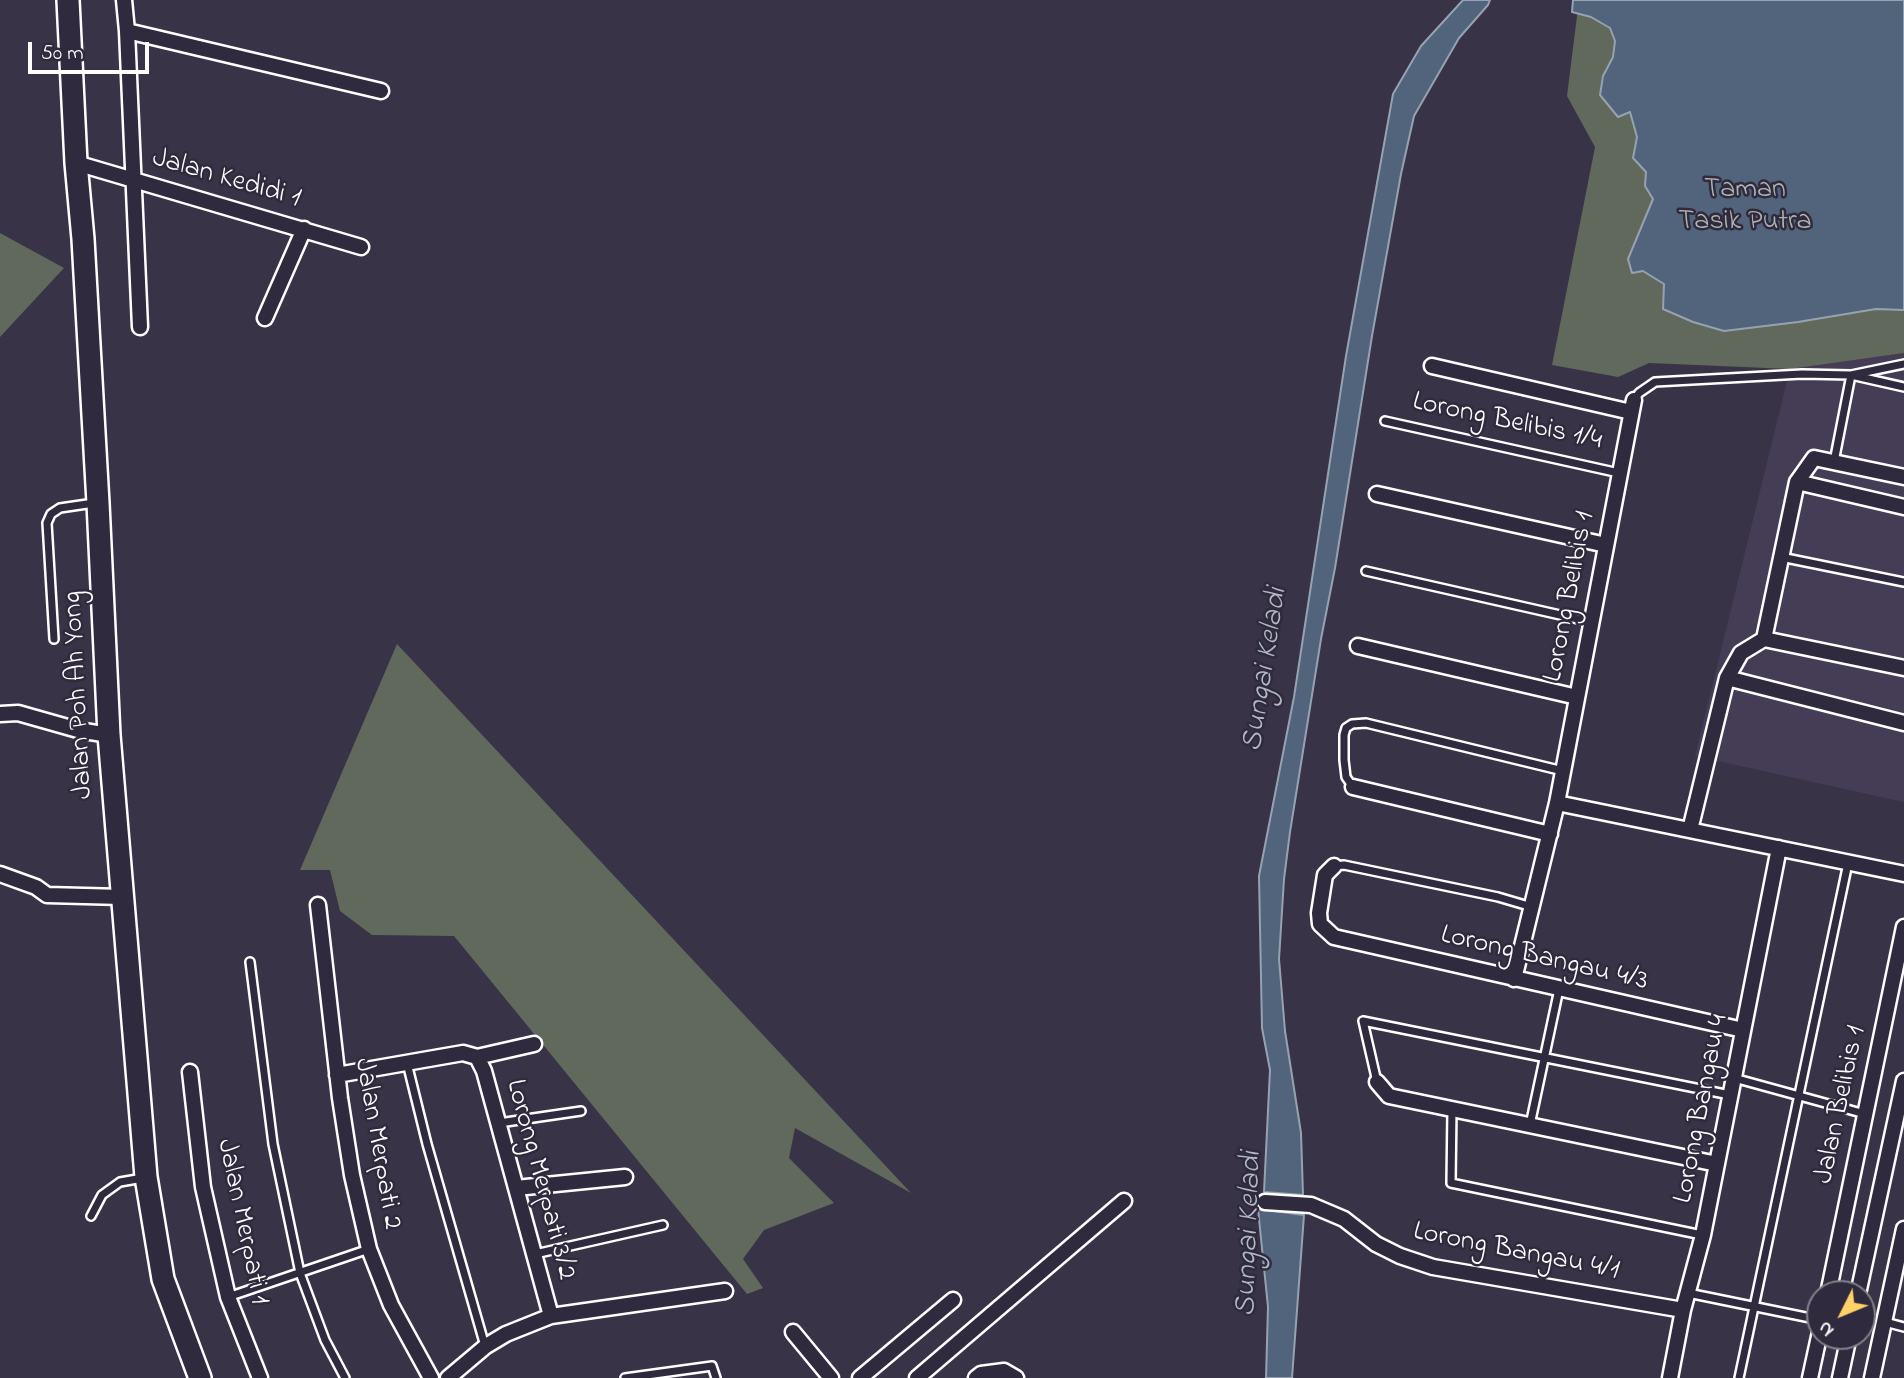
<!DOCTYPE html>
<html>
<head>
<meta charset="utf-8">
<style>
	body { margin:0 }
	#map { position:relative; width:1904px; height:1378px; overflow:hidden; background:#393348; font-family:"Indie Flower",sans-serif }
	canvas { display:block }
	.north { position:absolute; left:1806px; top:1280px; width:70px; height:70px; box-sizing:border-box; background:#2f2a3d; border:2px solid #827f8b; border-radius:50%; rotate:227deg; font-size:19px; font-weight:700; line-height:28px; text-align:center; color:#fff }
	.north::after { content:''; display:block; margin:auto; width:24px; height:32px; background:#ffd166; clip-path:polygon(50% 0,100% 100%,50% 72%,0 100%) }
	.scale { position:absolute; left:28px; top:42px; width:121px; height:32px; box-sizing:border-box; border:4px solid #fff; border-top:0; padding-left:9px; font-size:21px; line-height:24px; white-space:nowrap; color:#fff; -webkit-text-stroke:5px #2f2a3d; paint-order:stroke }
</style>
</head>
<body>
<div id="map">
<canvas width="1904" height="1378"></canvas>
<div class="north">N</div>
<div class="scale">50 m</div>
</div>
<script>
const ctx = document.querySelector('canvas').getContext('2d');
ctx.lineJoin = 'round';
function paint(path, color) {
  ctx.fillStyle = color;
  ctx.fill(path, 'evenodd');
}
function toPath(rows) {
  const path = new Path2D();
  for (const r of rows) {
    path.moveTo(r[0], r[1]);
    for (let i = 2; i < r.length; i += 2) path.lineTo(r[i], r[i + 1]);
  }
  return path;
}
function stroke(path, color, width, dash) {
  ctx.strokeStyle = color;
  ctx.lineWidth = width;
  ctx.lineCap = dash ? 'butt' : 'round';
  ctx.setLineDash(dash || []);
  ctx.stroke(path);
}
function drawText(font, color, halo, rows, align = 'center') {
  ctx.font = font + ' "Indie Flower",sans-serif';
  ctx.lineWidth = 5;
  ctx.setLineDash([]);
  ctx.textBaseline = 'middle';
  ctx.strokeStyle = halo;
  ctx.fillStyle = color;
  for (const [text, x, y, turn = 0] of rows) {
    ctx.save();
    ctx.translate(x, y);
    ctx.rotate((+turn || 0) * Math.PI / 180);
    ctx.textAlign = isNaN(turn) ? turn : align;
    if (halo) ctx.strokeText(text, 0, 0);
    ctx.fillText(text, 0, 0);
    ctx.restore();
  }
}
paint(toPath([
	[1904,353,1904,802,1695,756,1790,369]
]), '#453d55');
paint(toPath([
	[1579,0,1904,0,1904,353,1790,369,1649,363,1618,377,1552,365,1595,147,1567,96],
	[0,233,64,268,0,337],
	[397,644,911,1193,795,1128,789,1158,834,1203,764,1230,743,1259,763,1288,747,1294,454,936,372,935,340,911,330,870,300,870]
]), '#61695c');
const water = toPath([
	[1463,0,1490,0,1488,5,1459,38,1414,116,1401,174,1372,336,1335,568,1321,639,1290,832,1284,879,1279,959,1285,1031,1301,1133,1303,1195,1264,1192,1270,1070,1262,1028,1259,876,1294,697,1346,356,1393,94,1421,46,1463,0],
	[1573,0,1904,0,1904,310,1876,309,1798,322,1724,331,1693,322,1663,309,1664,284,1643,271,1632,273,1628,259,1653,199,1645,186,1646,172,1633,158,1637,137,1630,112,1618,117,1600,95,1603,76,1613,57,1615,41,1610,28,1591,17,1572,12,1573,0],
	[1258,1209,1304,1215,1292,1378,1266,1378,1268,1307,1258,1209]
]);
paint(water, '#51647c');
stroke(water, '#97a2b0', 2);
const service = toPath([
	[1634,400,1639,393,1655,382,1802,374,1851,375,1904,364],
	[1385,421,1619,473],
	[1834,462,1851,375,1904,387],
	[1781,557,1904,582],
	[1366,571,1591,622],
	[54,639,47,523,51,514,60,508,94,503],
	[1353,787,1346,777,1344,760,1344,735,1346,728,1352,724,1366,723,1563,771],
	[1334,866,1344,865,1498,897,1532,907],
	[250,962,273,1144,300,1273,325,1340,345,1378],
	[407,1063,427,1144,485,1346],
	[1734,1078,1865,1114],
	[1377,1082,1363,1021,1730,1095],
	[1452,1109,1451,1183,1702,1235],
	[499,1123,581,1111],
	[1530,1125,1559,989],
	[91,1216,102,1195,120,1182,143,1178],
	[535,1254,663,1225],
	[1688,1293,1820,1320],
	[228,1297,369,1249],
	[1885,1322,1904,1327],
	[625,1378,712,1366,716,1378],
	[1739,1378,1848,863]
]);
const minor = toPath([
	[124,0,127,31,140,327],
	[127,31,381,91],
	[76,163,361,247],
	[265,318,304,229],
	[1432,366,1631,412],
	[1797,482,1904,507],
	[1377,494,1606,545],
	[1764,639,1904,668],
	[1358,646,1577,697],
	[1727,678,1904,723],
	[0,714,18,713,78,730,109,735],
	[1353,787,1550,834],
	[1557,803,1904,874],
	[1690,830,1727,678,1741,653,1764,639,1797,482,1814,458,1904,477],
	[1334,866,1325,875,1319,913,1320,924,1334,937,1743,1030],
	[0,874,36,887,47,895,122,897],
	[318,905,340,1098,352,1175,369,1249,391,1305,431,1378],
	[1514,979,1557,803,1634,400],
	[477,1057,484,1071,551,1316],
	[190,1072,203,1187,228,1297,260,1378],
	[337,1075,463,1053,477,1057,534,1044],
	[1377,1082,1389,1096,1717,1164],
	[516,1188,625,1177],
	[1265,1202,1311,1205,1344,1219,1376,1244,1400,1256,1433,1267,1683,1310],
	[1828,1294,1904,927],
	[1858,1294,1904,1081],
	[793,1332,831,1378],
	[448,1378,486,1346,506,1334,551,1316,725,1291],
	[860,1378,953,1300],
	[917,1378,1124,1201],
	[976,1378,981,1374,1004,1371,1016,1378],
	[1670,1378,1683,1310,1703,1235,1779,848],
	[1810,1378,1820,1332],
	[1840,1378,1849,1336],
	[1872,1378,1904,1229]
]);
const secondary = toPath([
	[68,0,76,163,83,239,98,503,109,735,146,1177,163,1279,200,1378]
]);
stroke(service, '#fff', 12);
stroke(minor, '#fff', 19);
stroke(secondary, '#fff', 26);
stroke(service, '#2f2a3d', 7);
stroke(minor, '#2f2a3d', 14);
stroke(secondary, '#2f2a3d', 21);
drawText('28px', '#fff', '#2f2a3d', [
	["Jalan Kedidi 1",226,180,16],
	["Lorong Belibis 1/4",1507,423,12],
	["Lorong Belibis 1",1571,597,-79],
	["Jalan Poh Ah Yong",80,695,-93],
	["Lorong Bangau 4/3",1544,960,13],
	["Jalan Belibis 1",1842,1105,-78],
	["Lorong Bangau 4",1703,1109,-79],
	["Jalan Merpati 2",376,1144,80],
	["Lorong Merpati 3/2",539,1180,75],
	["Jalan Merpati 1",241,1222,78],
	["Lorong Bangau 4/1",1516,1253,11]
]);
drawText('28px', '#b0b4ae', '#2f2a3d', [
	["Taman",1745,191],
	["Tasik Putra",1745,223]
]);
drawText('italic 30px', '#b1b9c4', '#2f2a3d', [
	["Sungai Keladi",1267,670,-81],
	["Sungai Keladi",1251,1234,-88]
]);
</script>
</body>
</html>
